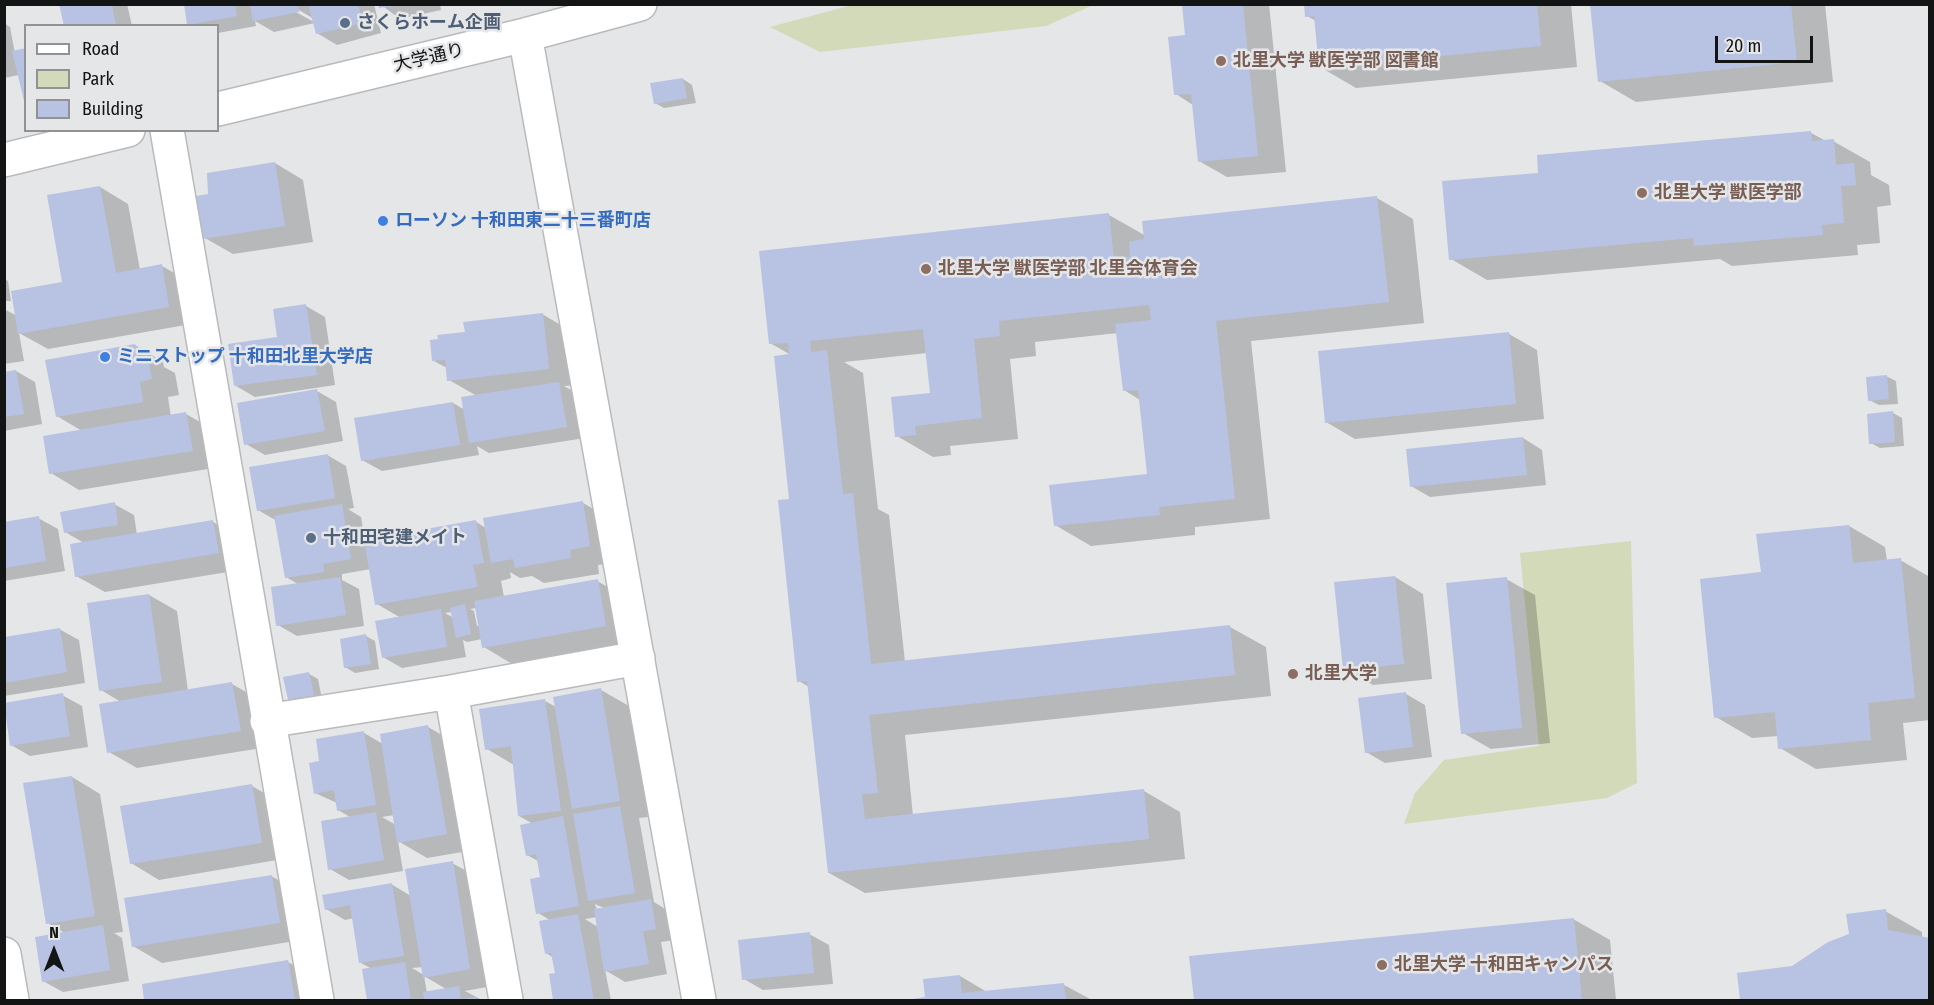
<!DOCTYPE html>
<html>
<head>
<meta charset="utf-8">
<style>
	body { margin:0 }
	#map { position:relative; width:1934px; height:1005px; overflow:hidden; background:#e5e6e8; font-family:"Fira Sans Condensed",sans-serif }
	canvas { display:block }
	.frame { position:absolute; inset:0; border:6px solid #131414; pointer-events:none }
	.legend { position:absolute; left:24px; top:24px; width:195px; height:108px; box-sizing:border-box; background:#e5e6e8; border:2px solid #919293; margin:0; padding:8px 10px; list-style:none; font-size:18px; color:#131414 }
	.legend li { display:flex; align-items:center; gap:12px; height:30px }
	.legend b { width:30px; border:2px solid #919293 }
	.north { position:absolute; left:24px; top:921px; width:60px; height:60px; -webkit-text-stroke:4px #e5e6e8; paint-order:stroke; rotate:0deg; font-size:16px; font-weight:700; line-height:24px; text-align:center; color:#131414 }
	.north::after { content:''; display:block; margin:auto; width:21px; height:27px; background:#131414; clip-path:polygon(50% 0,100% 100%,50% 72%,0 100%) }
	.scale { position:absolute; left:1715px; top:36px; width:98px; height:27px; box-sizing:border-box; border:3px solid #131414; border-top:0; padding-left:8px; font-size:18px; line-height:21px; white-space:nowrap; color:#131414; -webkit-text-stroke:4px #e5e6e8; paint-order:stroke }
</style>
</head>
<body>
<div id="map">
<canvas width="1934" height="1005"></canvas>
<div class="frame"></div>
<ul class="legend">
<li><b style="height:8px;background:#fff"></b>Road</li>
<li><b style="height:16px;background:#d3dab9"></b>Park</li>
<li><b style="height:16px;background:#b8c2e3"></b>Building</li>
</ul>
<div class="north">N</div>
<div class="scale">20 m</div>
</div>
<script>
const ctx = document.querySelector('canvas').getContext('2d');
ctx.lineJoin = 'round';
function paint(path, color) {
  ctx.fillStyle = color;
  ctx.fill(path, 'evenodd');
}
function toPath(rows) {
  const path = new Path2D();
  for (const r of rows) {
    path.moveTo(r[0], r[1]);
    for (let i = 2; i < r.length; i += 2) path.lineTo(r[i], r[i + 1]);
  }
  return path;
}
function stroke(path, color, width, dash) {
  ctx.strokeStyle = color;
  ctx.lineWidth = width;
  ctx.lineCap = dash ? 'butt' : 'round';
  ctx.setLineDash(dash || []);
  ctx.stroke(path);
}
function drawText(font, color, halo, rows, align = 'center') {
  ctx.font = font + ' "Fira Sans Condensed","Noto Sans JP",sans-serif';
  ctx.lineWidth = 5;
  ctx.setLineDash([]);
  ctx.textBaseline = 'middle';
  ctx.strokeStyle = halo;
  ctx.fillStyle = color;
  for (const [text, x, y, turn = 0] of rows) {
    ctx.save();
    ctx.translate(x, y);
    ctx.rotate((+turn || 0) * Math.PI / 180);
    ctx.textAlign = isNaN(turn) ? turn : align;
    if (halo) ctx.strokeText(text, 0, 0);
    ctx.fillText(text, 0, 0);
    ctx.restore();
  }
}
paint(toPath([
	[852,5,852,4,1093,5,1046,26,820,52,770,27],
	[1631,541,1637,783,1607,798,1404,824,1415,793,1444,760,1539,746,1520,553]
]), '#d3dab9');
paint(toPath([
	[61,4,127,4,132,26,65,26],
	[186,4,374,4,381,33,337,45,317,33,315,23,274,32,255,21,256,26,218,33,218,26,189,24],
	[294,7,314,19,314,22,292,10],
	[380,4,440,4,441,10,400,19],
	[1183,4,1269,4,1286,172,1227,177,1199,161,1193,105,1176,94,1187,36],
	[1306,4,1571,4,1577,67,1356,88,1320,67,1316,21,1307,16],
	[1592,4,1825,4,1833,82,1636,102,1600,81],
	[4,23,10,27,19,75,4,78],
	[683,79,692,85,696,103,664,108,655,103],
	[1811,133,1826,141,1833,141,1870,162,1871,175,1889,185,1891,205,1877,207,1880,243,1857,245,1858,255,1732,266,1720,259,1487,280,1451,259,1540,174],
	[275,163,303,180,313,242,233,254,205,238,209,195],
	[100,187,128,204,140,270,162,266,190,282,197,323,48,349,19,333,24,361,4,364,4,309,17,316,64,284],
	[1377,198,1413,219,1424,323,1251,341,1270,519,1195,527,1195,535,1091,546,1055,525,1149,476,1140,400,1124,390,1118,333,1035,342,1036,356,1010,359,1018,439,950,446,951,455,933,457,897,436,931,394,927,353,844,362,863,373,878,509,889,515,905,662,1230,627,1266,647,1271,696,905,735,913,816,1144,791,1180,812,1185,859,865,893,829,873,809,687,799,681,791,501,791,355,770,343,1109,215,1146,236],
	[4,279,8,281,11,301,4,301],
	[306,306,325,317,335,385,255,397,236,386],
	[542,314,571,331,577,385,564,386,578,394,585,438,489,453,477,446,479,455,382,471,362,460,453,403,465,410,477,396,449,380,447,368,434,361,466,333],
	[1509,334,1537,350,1544,419,1355,439,1326,422],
	[135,345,163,362,164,367,175,373,179,395,168,397,171,417,186,414,214,430,220,467,79,490,51,473,82,431,57,416],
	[16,371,35,382,42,424,4,431,4,373],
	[1886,376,1896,381,1898,404,1879,405,1869,400],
	[317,391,336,402,343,441,265,455,246,444],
	[1893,413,1902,418,1904,446,1880,448,1871,443],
	[1523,438,1542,450,1546,485,1430,497,1411,486],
	[327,455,346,466,354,508,348,509,361,517,365,541,476,522,486,528,583,503,611,519,618,562,598,565,599,574,544,583,532,576,520,578,510,572,511,578,501,581,504,597,597,581,626,597,634,641,512,664,484,647,482,639,467,642,463,640,466,657,402,668,383,657,401,618,377,604,371,569,342,574,342,580,359,589,364,626,297,636,278,625,298,584,286,577,277,521,258,510],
	[477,608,480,626,477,626,474,611,470,609],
	[452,612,454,618,445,613],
	[114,504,134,515,137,535,213,522,241,538,246,569,105,592,76,576,84,543,65,532],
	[38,518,58,529,65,571,4,581,4,523],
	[1849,526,1885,547,1887,561,1900,560,1930,577,1930,720,1903,723,1907,760,1816,769,1780,748,1778,736,1752,738,1716,717,1762,574],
	[1395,577,1423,594,1432,679,1373,685,1345,669],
	[1506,579,1535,595,1550,743,1491,749,1463,733],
	[149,595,177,611,188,691,232,684,260,700,268,747,137,768,109,752,121,702,101,690],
	[59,629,79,640,85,683,4,696,4,639],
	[366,636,375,641,379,669,355,673,345,667],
	[309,674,318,679,323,704,290,703],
	[601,690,629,706,648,817,639,818,654,902,670,912,675,940,661,942,667,974,625,982,605,970,611,1000,555,1000,550,976,557,974,554,958,546,953,550,920,538,913,542,878,538,861,527,855,533,824,519,816,514,765,487,749,545,701,556,707],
	[595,904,604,908,597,910],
	[597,917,598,927,585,919],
	[1406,694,1425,705,1432,757,1385,763,1366,752],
	[62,695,82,706,88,747,30,756,11,745],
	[428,727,456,743,474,850,427,858,398,841,403,871,349,880,330,869,350,817,338,810,337,803,315,793,321,762,364,733,383,744],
	[394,815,396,825,382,817],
	[72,777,100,794,123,932,114,933,122,938,129,981,63,992,43,981,65,933,48,923],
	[252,786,280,802,289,858,159,880,131,863],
	[452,863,481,879,498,985,465,991,482,1000,368,1000,364,971,372,969,361,963,354,918,345,920,326,909,391,884,411,896],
	[423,967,424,975,412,968],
	[424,976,446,989,427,993],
	[271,876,300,892,307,939,162,963,133,946],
	[1885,911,1922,932,1922,939,1930,942,1930,1000,1741,1000,1738,974,1793,968,1850,935],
	[1573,919,1610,940,1616,1000,1195,1000,1191,958],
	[809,934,829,945,833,984,763,990,744,979],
	[288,962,316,978,320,1000,146,1000,143,985],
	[960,976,987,992,1064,985,1092,1000,906,1000,927,998]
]), '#0003');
paint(toPath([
	[59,4,112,4,116,26,64,26],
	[184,4,235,4,237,16,187,25],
	[250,4,298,4,299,12,253,21],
	[308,4,358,4,363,23,316,34],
	[378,4,394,4,394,6,379,8],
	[1182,4,1243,4,1258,156,1198,162,1191,94,1174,95,1168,37,1185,35],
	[1304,4,1537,4,1541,46,1319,68,1314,16,1305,17],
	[1590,4,1791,4,1797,62,1598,82],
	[26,48,26,104,25,105,12,51],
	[683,78,687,98,654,104,650,83],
	[1811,131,1812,141,1834,139,1836,165,1854,163,1856,185,1841,186,1844,223,1822,225,1823,235,1694,246,1693,238,1449,260,1442,181,1538,173,1537,155],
	[275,162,285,226,203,239,196,196,208,194,207,173],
	[100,186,116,273,162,264,169,307,18,334,11,291,62,282,47,195],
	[1377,196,1389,302,1216,321,1235,499,1159,507,1160,515,1054,526,1049,485,1147,474,1138,390,1123,391,1115,324,1151,320,1149,305,999,321,1000,336,974,339,982,418,915,426,916,435,895,437,891,397,930,393,923,329,810,341,811,352,827,350,843,494,853,493,871,664,1230,625,1235,675,869,715,878,793,862,794,865,819,1144,789,1149,839,828,873,807,681,797,682,778,500,789,499,774,356,789,354,788,343,769,344,759,251,1109,213,1114,259,1130,257,1129,242,1144,239,1142,221],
	[306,304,317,375,234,386,228,344,277,337,273,309],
	[543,313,549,369,447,381,445,360,432,361,430,340,438,339,437,335,465,332,463,322],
	[1509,332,1516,404,1325,423,1318,351],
	[135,344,138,357,147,355,152,379,140,382,143,402,56,417,45,360],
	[16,370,24,414,4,417,4,372],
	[1887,375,1889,399,1868,401,1866,377],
	[559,382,567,427,469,443,461,397],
	[317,389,325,431,244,445,237,403],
	[453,402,460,445,361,461,354,418],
	[1893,411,1895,442,1869,444,1867,414],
	[186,412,193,451,49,474,43,436],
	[1523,437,1527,475,1410,487,1406,449],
	[328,454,335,498,257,511,249,467],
	[583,501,590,546,570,550,571,558,515,568,513,559,491,563,483,518],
	[115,502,118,525,64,533,60,512],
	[342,504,351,559,323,564,324,572,285,578,274,516],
	[39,516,46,561,4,568,4,522],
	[213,520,219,553,75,577,70,544],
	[476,520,484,563,473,565,478,587,375,605,364,540],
	[1849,525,1853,563,1901,558,1915,698,1868,703,1871,740,1778,749,1775,712,1714,718,1700,579,1761,572,1756,534],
	[1395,576,1404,664,1343,670,1334,582],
	[340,577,346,615,276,626,271,587],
	[1507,577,1522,728,1461,734,1446,583],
	[598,579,606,626,482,648,474,601],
	[149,594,162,682,99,691,87,603],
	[465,604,471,634,456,638,450,608],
	[441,609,447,647,382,658,375,621],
	[60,628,67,672,4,683,4,637],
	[366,634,371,664,344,668,340,639],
	[309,672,315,699,289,704,283,677],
	[232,682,241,731,107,753,99,704],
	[601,688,620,801,572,809,553,697],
	[1406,692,1413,747,1365,753,1358,698],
	[63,693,70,736,10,746,4,703],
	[545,699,561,811,518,816,511,746,485,750,479,709],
	[428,725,447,834,397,843,380,734],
	[364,731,376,805,337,811,334,790,314,794,309,763,319,761,316,739],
	[72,776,95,916,46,924,23,783],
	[252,784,262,843,130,864,120,806],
	[620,806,635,893,588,901,573,814],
	[376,812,384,860,328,870,321,821],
	[563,816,579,906,536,914,530,879,540,877,536,854,526,856,520,825],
	[453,861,470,969,423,978,405,869],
	[272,875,280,923,132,947,124,898],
	[392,883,404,956,359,963,350,905,325,910,322,895],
	[651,899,656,929,643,931,649,964,604,972,594,909],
	[1886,909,1888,930,1930,938,1930,1000,1740,1000,1737,973,1792,966,1828,942,1849,934,1846,914],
	[578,914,594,1000,553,1000,549,974,555,973,551,953,545,954,539,921],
	[1574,918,1582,1000,1194,1000,1189,956],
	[103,925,110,970,42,982,35,937],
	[810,932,814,973,742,980,738,940],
	[288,960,295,1000,144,1000,142,984],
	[405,962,411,1000,367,1000,362,969],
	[960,975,962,993,1064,983,1066,1000,907,1000,925,997,923,979],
	[459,986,461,999,476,997,477,1000,424,1000,423,992]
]), '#b8c2e3');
const minor = toPath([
	[525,35,699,1000],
	[218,109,525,35,640,4],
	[167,130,317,1000],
	[4,160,128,130],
	[451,692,506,1000],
	[267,721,451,692,638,658],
	[4,954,12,1000]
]);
stroke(minor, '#bababc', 36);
stroke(minor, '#fff', 33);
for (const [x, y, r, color] of [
	[345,23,6,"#5c6f8a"],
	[1221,61,6,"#8d6e63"],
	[1642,193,6,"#8d6e63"],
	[383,221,6,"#3f7fe0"],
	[926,269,6,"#8d6e63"],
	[105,357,6,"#3f7fe0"],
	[311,538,6,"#5c6f8a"],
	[1293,674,6,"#8d6e63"],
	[1382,965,6,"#8d6e63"]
]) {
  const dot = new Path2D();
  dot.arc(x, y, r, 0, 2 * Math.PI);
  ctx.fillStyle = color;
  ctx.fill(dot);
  stroke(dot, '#e5e6e8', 2);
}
drawText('bold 18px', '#4e5e75', '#e5e6e8', [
	["さくらホーム企画",357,23],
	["十和田宅建メイト",323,538]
], 'left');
drawText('18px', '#131414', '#e5e6e8', [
	["大学通り",429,58,-13]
]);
drawText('bold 18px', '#785e54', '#e5e6e8', [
	["北里大学 獣医学部 図書館",1233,61],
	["北里大学 獣医学部",1654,193],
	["北里大学 獣医学部 北里会体育会",938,269],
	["北里大学",1305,674],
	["北里大学 十和田キャンパス",1394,965]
], 'left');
drawText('bold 18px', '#366cbe', '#e5e6e8', [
	["ローソン 十和田東二十三番町店",395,221],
	["ミニストップ 十和田北里大学店",117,357]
], 'left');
</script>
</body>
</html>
